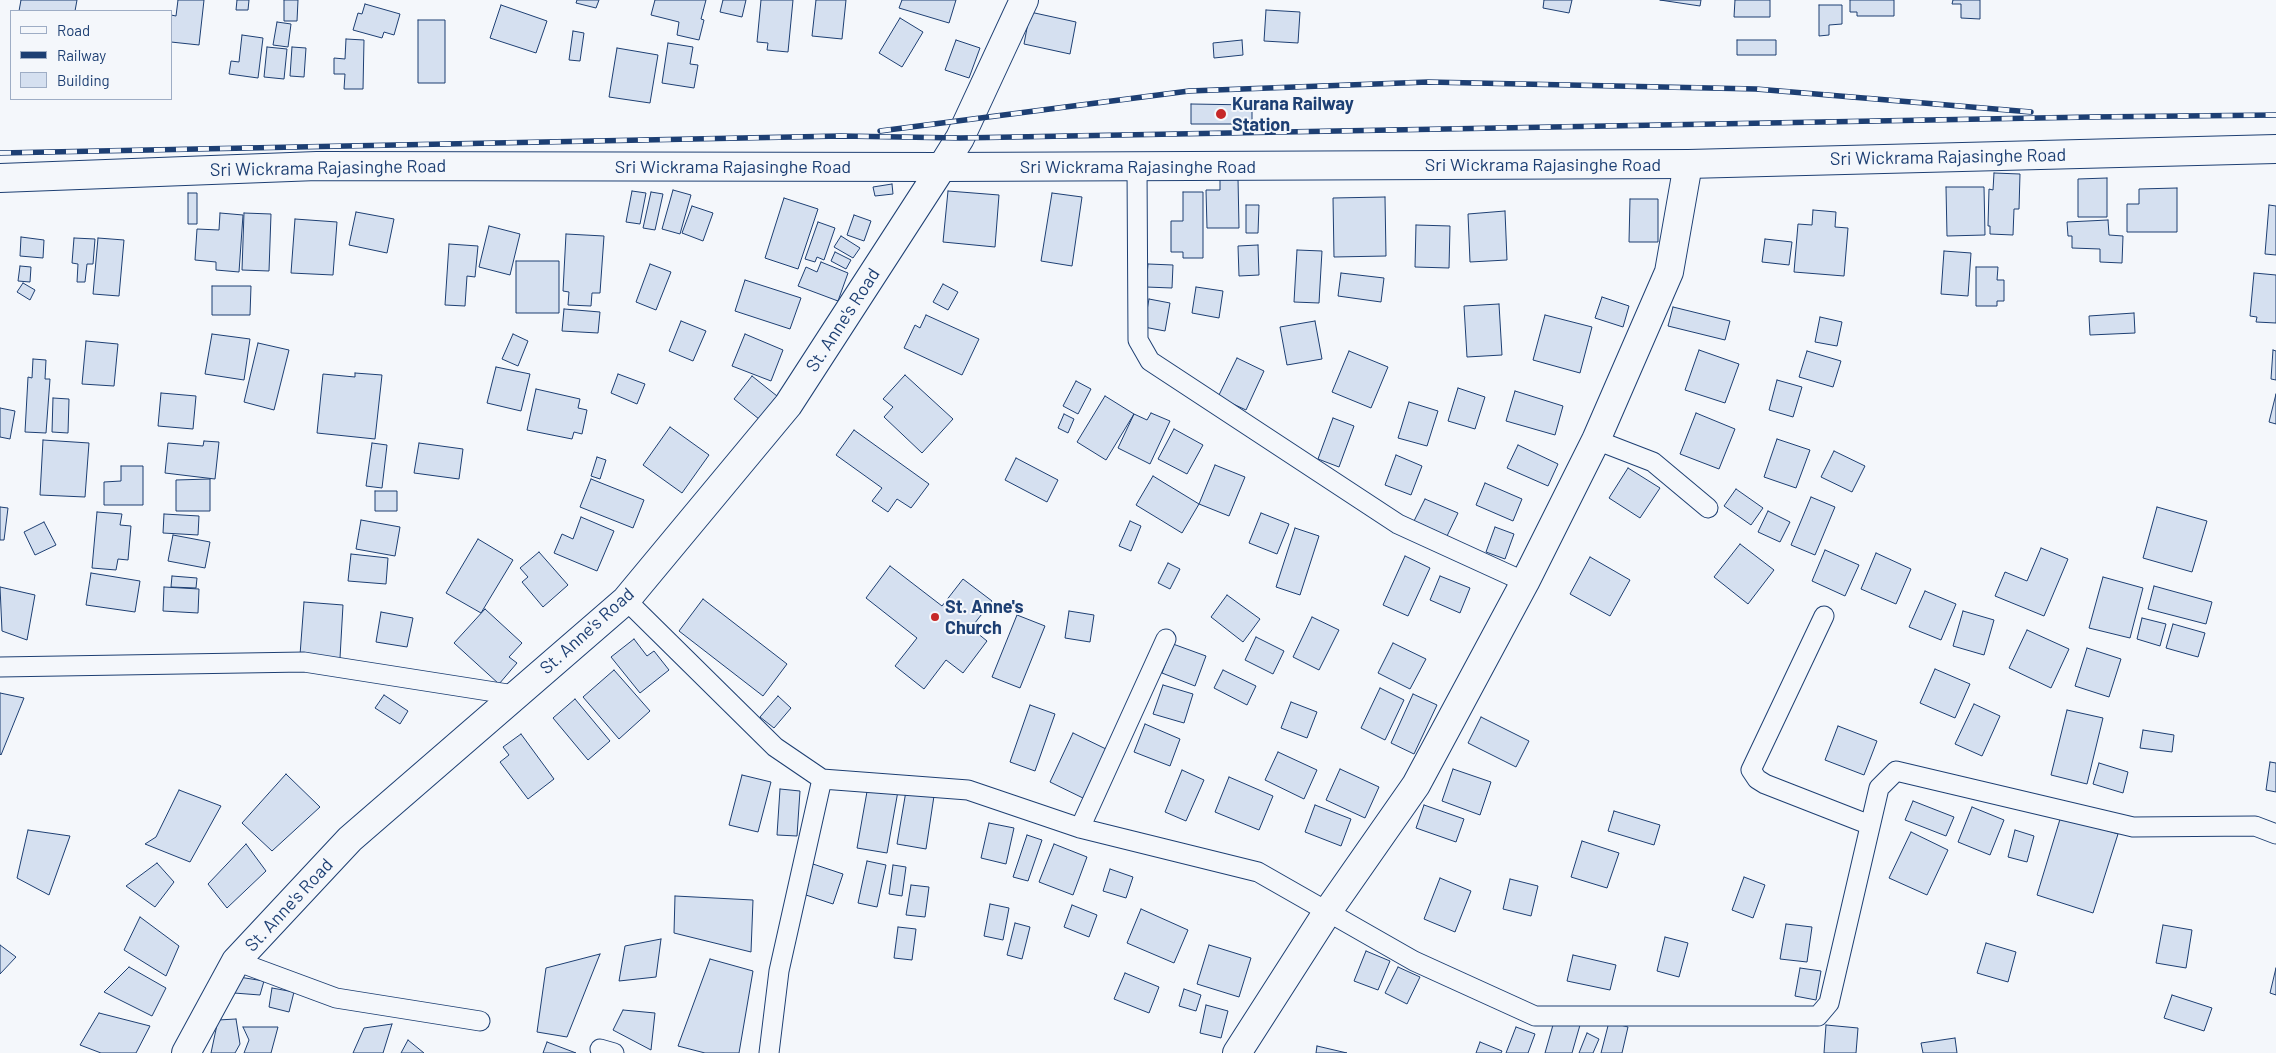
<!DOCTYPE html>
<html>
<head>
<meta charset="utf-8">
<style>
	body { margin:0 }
	#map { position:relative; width:2276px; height:1053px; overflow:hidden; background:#f4f7fb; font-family:Barlow,sans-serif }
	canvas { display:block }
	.legend { position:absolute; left:10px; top:10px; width:162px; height:90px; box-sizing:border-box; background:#f4f7fb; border:1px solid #9eadc5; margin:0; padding:6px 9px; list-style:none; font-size:15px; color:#1d3f73 }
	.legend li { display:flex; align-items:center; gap:10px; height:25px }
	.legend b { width:25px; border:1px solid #9eadc5 }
</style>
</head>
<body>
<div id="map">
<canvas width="2276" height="1053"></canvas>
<ul class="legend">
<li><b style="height:6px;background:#f4f7fb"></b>Road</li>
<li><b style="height:6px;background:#1d3f73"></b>Railway</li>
<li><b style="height:14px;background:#d5e0f0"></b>Building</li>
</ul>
</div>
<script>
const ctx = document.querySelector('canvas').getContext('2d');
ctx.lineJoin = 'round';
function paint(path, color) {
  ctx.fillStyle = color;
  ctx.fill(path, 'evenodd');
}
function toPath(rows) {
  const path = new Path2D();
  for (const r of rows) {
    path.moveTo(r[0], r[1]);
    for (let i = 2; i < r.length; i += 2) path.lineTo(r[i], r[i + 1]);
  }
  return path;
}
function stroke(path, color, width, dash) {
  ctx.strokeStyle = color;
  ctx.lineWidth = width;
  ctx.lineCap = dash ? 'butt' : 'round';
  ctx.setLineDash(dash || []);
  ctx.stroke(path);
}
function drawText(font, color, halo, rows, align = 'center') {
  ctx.font = font + ' Barlow,sans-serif';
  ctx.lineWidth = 4;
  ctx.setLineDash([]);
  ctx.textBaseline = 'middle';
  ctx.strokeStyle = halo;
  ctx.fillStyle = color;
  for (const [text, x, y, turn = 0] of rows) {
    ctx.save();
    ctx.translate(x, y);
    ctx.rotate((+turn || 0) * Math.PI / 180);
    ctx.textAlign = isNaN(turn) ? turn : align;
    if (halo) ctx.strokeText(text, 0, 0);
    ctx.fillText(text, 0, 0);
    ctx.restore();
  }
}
const building = toPath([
	[21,0,77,0,75,11,19,11,21,0],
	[178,0,204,0,199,45,171,42,171,15,176,16,178,0],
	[237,0,249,0,248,10,236,10,237,0],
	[284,0,298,0,297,21,284,21,284,0],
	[577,0,599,0,596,8,576,3,577,0],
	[655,0,706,0,701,19,704,20,699,40,677,35,679,22,651,15,655,0],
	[723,0,746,0,742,17,720,12,723,0],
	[761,0,793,0,788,52,767,50,768,43,757,42,761,0],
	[816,0,846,0,842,39,812,36,816,0],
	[902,0,956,0,949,23,899,8,902,0],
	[1544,0,1572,0,1569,13,1543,8,1544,0],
	[1660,0,1701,0,1700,6,1660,0],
	[1735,0,1770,0,1770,17,1734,17,1735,0],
	[1850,0,1894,0,1894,16,1857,16,1857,12,1850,12,1850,0],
	[1953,0,1980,0,1980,19,1961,18,1961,4,1952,4,1953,0],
	[365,4,400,14,394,35,384,32,382,38,353,30,358,13,362,14,365,4],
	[501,5,547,21,536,53,490,38,501,5],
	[1819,5,1842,5,1842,24,1829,25,1829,35,1819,36,1819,5],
	[1266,10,1300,12,1298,43,1264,41,1266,10],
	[1030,12,1076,22,1070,54,1024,44,1030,12],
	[900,18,923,32,902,67,879,53,900,18],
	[418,20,445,20,445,83,418,83,418,20],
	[277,22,291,24,288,47,273,45,277,22],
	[573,31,584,33,580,61,569,60,573,31],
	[242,35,263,38,258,78,229,74,231,61,239,62,242,35],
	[346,39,364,40,363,89,344,89,345,74,334,74,334,58,345,59,346,39],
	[956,40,980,48,969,78,945,70,956,40],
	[1242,40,1243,55,1214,58,1213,43,1242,40],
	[1737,40,1776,40,1776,55,1737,55,1737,40],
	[668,43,693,47,690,64,698,65,694,88,662,83,668,43],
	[267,47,287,49,284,79,264,77,267,47],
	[292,47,306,48,304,77,290,76,292,47],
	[617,48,658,55,650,103,609,97,617,48],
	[1191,104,1252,105,1252,124,1191,124,1191,104],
	[1994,173,2020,174,2019,209,2014,209,2013,235,1990,234,1990,226,1988,226,1989,189,1993,190,1994,173],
	[1238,178,1239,228,1207,228,1206,190,1220,190,1220,179,1238,178],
	[2107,178,2107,217,2078,217,2078,179,2107,178],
	[892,184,893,194,875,196,873,187,892,184],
	[1946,187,1984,187,1985,235,1947,236,1946,187],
	[2177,188,2177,232,2127,232,2127,204,2139,204,2139,189,2177,188],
	[673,190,691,195,680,234,662,229,673,190],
	[632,191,646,193,640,224,626,222,632,191],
	[948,191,999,195,995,247,943,242,948,191],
	[651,192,663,194,655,230,643,228,651,192],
	[1183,192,1203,192,1203,258,1183,258,1183,252,1171,252,1171,221,1183,221,1183,192],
	[188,193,197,193,197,224,188,224,188,193],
	[1052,193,1082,197,1072,266,1041,261,1052,193],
	[1385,197,1386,256,1334,257,1333,198,1385,197],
	[784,198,818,209,798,269,765,258,784,198],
	[1630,199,1658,199,1658,242,1629,242,1630,199],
	[1246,205,1259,205,1258,233,1246,233,1246,205],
	[2269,205,2276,206,2276,255,2265,254,2269,205],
	[692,206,713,213,703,241,682,233,692,206],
	[1813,210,1836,212,1835,227,1848,228,1844,276,1794,272,1798,224,1812,225,1813,210],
	[1505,211,1507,260,1470,262,1468,214,1505,211],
	[356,212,394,219,387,253,349,245,356,212],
	[220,213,243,215,239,272,216,270,216,262,195,260,197,229,219,230,220,213],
	[244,213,271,214,269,271,242,270,244,213],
	[854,215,871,221,864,241,847,235,854,215],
	[295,219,337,222,333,275,291,273,295,219],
	[2108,220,2109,235,2123,236,2122,263,2100,262,2100,249,2072,248,2072,236,2068,236,2067,222,2108,220],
	[818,222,835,228,824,260,817,257,815,262,805,259,818,222],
	[1416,225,1450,226,1449,268,1415,267,1416,225],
	[489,226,520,234,510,275,479,267,489,226],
	[566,234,604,236,600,293,592,293,591,306,568,305,569,292,563,291,566,234],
	[841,236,860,248,853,258,834,247,841,236],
	[21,237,44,240,43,258,20,256,21,237],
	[74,238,95,239,93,264,87,264,85,282,77,282,78,264,72,263,74,238],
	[98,238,124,240,119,296,93,294,98,238],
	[1765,239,1792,242,1789,265,1762,262,1765,239],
	[449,244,478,246,475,277,467,276,465,306,445,305,449,244],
	[1258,245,1259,275,1239,276,1238,246,1258,245],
	[1297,250,1322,251,1319,303,1294,302,1297,250],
	[1944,251,1971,253,1968,296,1941,294,1944,251],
	[835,252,851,260,846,269,831,261,835,252],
	[516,261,559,261,559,313,516,313,516,261],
	[821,262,848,273,838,301,798,286,806,267,817,272,821,262],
	[650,264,671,272,656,310,636,302,650,264],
	[1148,264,1173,265,1172,288,1146,287,1148,264],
	[20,266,31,267,30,282,18,281,20,266],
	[1976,267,1998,267,1997,280,2004,280,2004,301,1997,301,1997,306,1976,306,1976,267],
	[1341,273,1384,278,1381,302,1338,296,1341,273],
	[2254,273,2276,275,2276,323,2256,322,2257,317,2250,316,2254,273],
	[745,280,801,298,790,329,735,311,745,280],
	[23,283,35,290,30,300,17,292,23,283],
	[943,284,958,292,948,310,933,302,943,284],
	[212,286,251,286,250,315,212,315,212,286],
	[1196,287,1223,291,1219,318,1192,313,1196,287],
	[1602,297,1629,306,1623,327,1595,318,1602,297],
	[1149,299,1170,303,1165,331,1144,327,1149,299],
	[1499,304,1502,355,1467,357,1464,306,1499,304],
	[1673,307,1730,321,1725,340,1668,326,1673,307],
	[564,309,600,312,598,333,562,331,564,309],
	[2134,313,2135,333,2090,335,2089,316,2134,313],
	[926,315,979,339,962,375,904,348,915,325,920,328,926,315],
	[1545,315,1592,327,1580,373,1533,360,1545,315],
	[1820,317,1842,322,1837,346,1815,342,1820,317],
	[681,321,706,331,693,361,669,351,681,321],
	[1315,321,1322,359,1287,365,1280,327,1315,321],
	[212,334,250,339,244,380,205,374,212,334],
	[513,334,528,341,518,366,502,359,513,334],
	[745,334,783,350,771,381,732,366,745,334],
	[86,341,118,344,114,386,82,384,86,341],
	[258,343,289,350,274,410,244,402,258,343],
	[1699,350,1739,364,1725,403,1685,390,1699,350],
	[2273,350,2276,351,2276,380,2271,379,2273,350],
	[1349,351,1388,367,1371,408,1332,392,1349,351],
	[1807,351,1841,361,1833,387,1799,377,1807,351],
	[1237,358,1264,371,1246,410,1218,397,1237,358],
	[33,359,46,360,45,379,50,379,46,433,25,432,28,377,32,378,33,359],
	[496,367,530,374,521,411,487,403,496,367],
	[355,373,382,375,375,439,317,433,323,374,355,377,355,373],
	[618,374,645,384,637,404,611,393,618,374],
	[905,375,953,419,922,453,884,417,893,407,883,399,905,375],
	[752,376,777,396,759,419,734,399,752,376],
	[1777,380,1802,387,1793,417,1769,410,1777,380],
	[1076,381,1091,389,1078,414,1063,406,1076,381],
	[1458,388,1485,397,1475,429,1448,421,1458,388],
	[536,389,580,399,578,408,587,410,582,434,574,432,572,439,527,430,536,389],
	[1515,391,1563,406,1555,435,1506,421,1515,391],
	[161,393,196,396,193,429,158,426,161,393],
	[2276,394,2276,424,2269,422,2276,394],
	[1105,396,1134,414,1106,460,1077,442,1105,396],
	[53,398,69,399,68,433,52,432,53,398],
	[1409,402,1438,411,1427,446,1398,438,1409,402],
	[0,408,15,411,10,439,0,437,0,408],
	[1151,413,1170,421,1150,464,1118,448,1134,414,1147,420,1151,413],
	[1696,413,1735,429,1719,469,1680,454,1696,413],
	[1064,414,1074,419,1068,433,1058,428,1064,414],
	[1333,418,1354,426,1339,467,1318,459,1333,418],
	[670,427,709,455,682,493,643,465,670,427],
	[1174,429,1203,445,1187,474,1158,459,1174,429],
	[854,430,929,484,911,508,897,499,888,512,872,501,882,488,836,455,854,430],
	[1777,439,1810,450,1796,488,1764,477,1777,439],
	[43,440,89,443,85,497,40,495,43,440],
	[204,441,219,442,215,479,165,473,168,443,203,446,204,441],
	[372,443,387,445,382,488,366,486,372,443],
	[419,443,463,449,459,479,414,473,419,443],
	[1518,445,1558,464,1548,486,1507,468,1518,445],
	[1834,451,1865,466,1852,492,1821,477,1834,451],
	[1396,455,1422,466,1411,495,1385,485,1396,455],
	[597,457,606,460,600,479,591,476,597,457],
	[1016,458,1058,480,1047,502,1005,480,1016,458],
	[1215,465,1245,477,1229,516,1199,504,1215,465],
	[121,466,143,466,143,505,104,505,104,482,121,481,121,466],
	[1628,468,1660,488,1640,518,1609,498,1628,468],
	[1153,476,1199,504,1182,533,1136,505,1153,476],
	[210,479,210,511,176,511,176,480,210,479],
	[591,479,644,500,633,528,580,507,591,479],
	[1485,483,1522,499,1513,521,1476,505,1485,483],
	[1736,489,1763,508,1751,525,1724,506,1736,489],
	[375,491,397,491,397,511,375,511,375,491],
	[1811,497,1835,507,1815,555,1791,545,1811,497],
	[1425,499,1458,513,1447,536,1414,521,1425,499],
	[0,507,8,508,4,540,0,540,0,507],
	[2157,507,2207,521,2192,572,2143,558,2157,507],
	[1768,511,1790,522,1780,542,1758,532,1768,511],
	[97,512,122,514,120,525,131,526,128,560,118,559,116,570,92,568,97,512],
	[1261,513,1289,524,1277,554,1249,543,1261,513],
	[164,514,199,516,198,535,163,533,164,514],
	[581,517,614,531,597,571,554,553,562,534,573,539,581,517],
	[361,520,400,527,395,556,356,549,361,520],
	[1130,521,1141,526,1131,551,1119,546,1130,521],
	[44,522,56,545,35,555,24,532,44,522],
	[1495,527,1514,534,1505,559,1486,552,1495,527],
	[1295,528,1319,536,1300,595,1276,587,1295,528],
	[173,535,210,542,205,568,168,561,173,535],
	[478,539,513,560,481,613,446,593,478,539],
	[1740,544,1774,570,1748,604,1714,577,1740,544],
	[2041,548,2068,559,2044,616,1995,596,2005,572,2027,581,2041,548],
	[1825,550,1859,565,1845,596,1812,581,1825,550],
	[539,552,568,585,543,607,522,582,528,577,520,568,539,552],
	[1876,553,1911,569,1896,604,1861,589,1876,553],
	[351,554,388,558,386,584,348,581,351,554],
	[1405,556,1430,568,1408,616,1383,605,1405,556],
	[1590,557,1630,580,1610,616,1570,594,1590,557],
	[1168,563,1180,569,1170,589,1158,583,1168,563],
	[890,566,942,606,963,579,992,601,971,628,987,641,963,673,946,660,924,689,895,666,917,638,866,598,890,566],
	[91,573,140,581,135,612,86,605,91,573],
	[172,576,197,578,196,588,171,587,172,576],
	[1440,576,1470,588,1460,613,1430,600,1440,576],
	[2103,577,2143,588,2130,638,2089,628,2103,577],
	[2154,586,2212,602,2206,624,2148,609,2154,586],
	[0,587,35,595,27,640,2,631,0,587],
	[164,587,199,589,198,613,163,611,164,587],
	[1925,591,1956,604,1941,640,1909,627,1925,591],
	[1227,595,1260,619,1243,642,1211,617,1227,595],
	[703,599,787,664,763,696,679,631,703,599],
	[304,602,343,605,340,658,300,655,304,602],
	[485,609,522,643,509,657,517,663,499,684,454,643,485,609],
	[1069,611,1094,615,1090,642,1065,638,1069,611],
	[1963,611,1994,620,1984,655,1953,646,1963,611],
	[381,612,413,618,407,647,376,642,381,612],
	[1017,615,1045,626,1020,688,992,677,1017,615],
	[1312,617,1339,630,1319,670,1293,657,1312,617],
	[2142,618,2166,624,2160,646,2137,639,2142,618],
	[2173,624,2205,633,2198,657,2166,648,2173,624],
	[2027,630,2069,649,2051,688,2009,668,2027,630],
	[1256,637,1284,651,1273,674,1245,660,1256,637],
	[634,639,647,656,654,651,669,670,640,693,611,657,634,639],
	[1393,643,1426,659,1410,689,1378,673,1393,643],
	[1173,644,1206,656,1195,686,1162,673,1173,644],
	[2087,648,2121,659,2109,697,2075,686,2087,648],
	[1935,669,1970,684,1955,718,1920,703,1935,669],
	[614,670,650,711,619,739,583,697,614,670],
	[1223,670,1256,686,1247,705,1214,688,1223,670],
	[1163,685,1193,694,1184,723,1153,714,1163,685],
	[1380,688,1404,700,1385,740,1361,728,1380,688],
	[0,693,24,698,1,755,0,754,0,693],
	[1413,694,1437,705,1414,754,1391,743,1413,694],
	[384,695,408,711,400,724,375,708,384,695],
	[778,696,791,708,774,728,760,717,778,696],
	[575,699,610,741,588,760,553,718,575,699],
	[1291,702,1317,712,1307,738,1281,728,1291,702],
	[1974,704,2000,716,1982,756,1955,744,1974,704],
	[1030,705,1055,714,1035,771,1010,762,1030,705],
	[2067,710,2103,718,2087,784,2051,775,2067,710],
	[1481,717,1529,741,1516,767,1468,743,1481,717],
	[1145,724,1180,739,1170,766,1134,752,1145,724],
	[1838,726,1877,741,1864,775,1825,760,1838,726],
	[2143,730,2174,735,2172,752,2140,748,2143,730],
	[1073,733,1108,750,1085,799,1050,782,1073,733],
	[521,734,554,779,528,799,500,762,509,755,503,747,521,734],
	[1278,752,1317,770,1304,799,1265,780,1278,752],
	[2270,762,2276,763,2276,792,2266,790,2270,762],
	[2099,763,2128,772,2123,793,2093,784,2099,763],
	[1340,769,1379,787,1365,818,1326,800,1340,769],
	[1453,769,1491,782,1480,815,1442,801,1453,769],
	[1182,770,1204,780,1186,821,1165,812,1182,770],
	[286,774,320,807,272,851,242,823,286,774],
	[742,775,771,782,758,832,729,825,742,775],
	[1229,777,1273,796,1259,830,1215,812,1229,777],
	[868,786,898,791,887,853,857,848,868,786],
	[780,789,800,791,797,836,777,835,780,789],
	[179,790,221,806,190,862,145,844,156,837,179,790],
	[906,791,934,796,926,849,897,844,906,791],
	[1913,801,1954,817,1946,836,1905,820,1913,801],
	[1315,805,1351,819,1341,846,1305,832,1315,805],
	[1424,805,1464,819,1456,842,1416,828,1424,805],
	[1972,807,2004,820,1990,855,1958,842,1972,807],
	[1614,811,1660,825,1654,845,1608,831,1614,811],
	[2061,816,2118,834,2093,913,2037,895,2061,816],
	[989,823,1014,828,1006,864,981,858,989,823],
	[28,830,70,836,49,895,17,878,28,830],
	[2015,830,2034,836,2027,862,2008,857,2015,830],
	[1911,832,1948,850,1927,895,1889,878,1911,832],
	[1027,835,1042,840,1028,881,1013,877,1027,835],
	[1582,841,1619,853,1607,888,1571,877,1582,841],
	[246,844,266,871,227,908,208,884,246,844],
	[1054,844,1087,857,1073,895,1039,882,1054,844],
	[867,861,886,865,877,907,858,903,867,861],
	[157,863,174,882,155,907,126,886,157,863],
	[813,864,843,874,833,904,803,894,813,864],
	[893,865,906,867,902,896,889,894,893,865],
	[1110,869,1133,877,1126,898,1103,891,1110,869],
	[1744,877,1765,885,1753,918,1732,910,1744,877],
	[1440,878,1471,891,1455,932,1424,919,1440,878],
	[1510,879,1538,886,1531,916,1503,909,1510,879],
	[911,885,929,887,925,917,906,915,911,885],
	[675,896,753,900,751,952,674,933,675,896],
	[990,904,1009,908,1003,940,984,936,990,904],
	[1072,905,1097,915,1089,937,1064,927,1072,905],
	[1141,909,1188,930,1174,963,1127,943,1141,909],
	[140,917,179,946,166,976,124,950,140,917],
	[1015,923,1030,927,1022,959,1007,955,1015,923],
	[1786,924,1812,927,1807,962,1780,959,1786,924],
	[2163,925,2192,930,2186,968,2156,963,2163,925],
	[898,927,916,929,912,960,894,958,898,927],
	[1665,937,1688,943,1679,977,1657,971,1665,937],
	[661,939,656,977,619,981,625,946,661,939],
	[1986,943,2016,952,2008,982,1977,973,1986,943],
	[0,945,16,957,0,974,0,945],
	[1209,945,1251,958,1239,997,1197,984,1209,945],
	[1366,951,1390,961,1378,990,1354,981,1366,951],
	[600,954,567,1037,537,1032,546,968,600,954],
	[1573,955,1616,965,1610,990,1567,981,1573,955],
	[710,959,753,971,739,1053,705,1053,678,1046,710,959],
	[129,967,166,988,152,1016,104,992,129,967],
	[1398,967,1420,977,1407,1004,1385,993,1398,967],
	[1800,968,1821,971,1816,1000,1795,996,1800,968],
	[2276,968,2276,995,2270,993,2276,968],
	[1125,973,1159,987,1149,1013,1114,999,1125,973],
	[239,977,264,981,260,995,234,993,239,977],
	[272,988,294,992,289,1012,269,1007,272,988],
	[1184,989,1201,995,1196,1011,1179,1006,1184,989],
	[2172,995,2212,1008,2204,1031,2164,1018,2172,995],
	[1206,1005,1228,1011,1221,1038,1200,1033,1206,1005],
	[623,1010,655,1013,651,1050,613,1030,623,1010],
	[99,1013,150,1026,136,1053,101,1053,80,1045,99,1013],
	[1555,1018,1580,1025,1572,1053,1545,1053,1555,1018],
	[236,1019,240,1044,235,1053,211,1053,218,1020,236,1019],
	[1609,1022,1628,1027,1622,1053,1601,1053,1609,1022],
	[392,1024,383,1053,353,1053,364,1028,392,1024],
	[1826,1025,1858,1028,1856,1053,1824,1053,1826,1025],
	[243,1027,278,1027,271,1053,244,1053,249,1040,243,1027],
	[1516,1027,1535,1034,1528,1053,1506,1053,1516,1027],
	[1587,1033,1599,1039,1593,1053,1579,1053,1587,1033],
	[1955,1038,1957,1053,1923,1053,1921,1043,1955,1038],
	[408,1040,424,1053,401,1053,408,1040],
	[547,1042,576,1053,543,1053,547,1042],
	[1480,1042,1502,1051,1501,1053,1476,1053,1480,1042],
	[1317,1046,1347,1053,1316,1053,1317,1046]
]);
paint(building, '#d5e0f0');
stroke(building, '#1d3f73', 1);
const street = toPath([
	[1137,167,1138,340,1150,361,1398,524,1525,582],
	[1596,440,1653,462,1708,508],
	[626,600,775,747,822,779,968,790,1080,828,1258,872,1414,961,1535,1016,1818,1016,1829,1003,1879,788,1896,771,2133,827,2255,826,2276,834],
	[1824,616,1751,770,1757,779,1765,784,1870,825],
	[0,667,304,662,514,695],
	[1080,828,1166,639],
	[236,961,336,998,480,1021],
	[600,1049,614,1053],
	[769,1053,779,971,822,779]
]);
const secondary = toPath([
	[0,178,317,166,942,167,960,138,1024,0],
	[1237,1053,1328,911,1416,785,1525,582,1596,440,1669,272,1688,164]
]);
const primary = toPath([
	[186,1053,236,961,350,839,626,600,788,405,942,167,1688,164,2276,149]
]);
stroke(street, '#1d3f73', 21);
stroke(secondary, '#1d3f73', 30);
stroke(primary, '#1d3f73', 30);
stroke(street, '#f4f7fb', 19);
stroke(secondary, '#f4f7fb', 28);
stroke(primary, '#f4f7fb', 28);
const rail = toPath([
	[880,131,1189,91,1428,82,1756,89,2031,112],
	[0,153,841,136,960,138,2091,117,2276,115]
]);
stroke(rail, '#1d3f73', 5.5);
stroke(rail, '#f4f7fb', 4, [11]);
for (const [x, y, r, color] of [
	[1221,114,6,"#c62828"],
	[935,617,5,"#c62828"]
]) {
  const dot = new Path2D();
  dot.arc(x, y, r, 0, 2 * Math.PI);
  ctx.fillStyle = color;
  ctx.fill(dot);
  stroke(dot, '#f4f7fb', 2);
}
drawText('bold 18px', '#1d3f73', '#f4f7fb', [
	["Kurana Railway",1232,104],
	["Station",1232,125],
	["St. Anne's",945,607],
	["Church",945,628]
], 'left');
drawText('18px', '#1d3f73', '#f4f7fb', [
	["Sri Wickrama Rajasinghe Road",1948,157,-1],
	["Sri Wickrama Rajasinghe Road",1543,165],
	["Sri Wickrama Rajasinghe Road",733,167],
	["Sri Wickrama Rajasinghe Road",1138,167],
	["Sri Wickrama Rajasinghe Road",328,168,-1],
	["St. Anne's Road",843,320,-57],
	["St. Anne's Road",587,631,-42],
	["St. Anne's Road",289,905,-47]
]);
</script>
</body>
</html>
